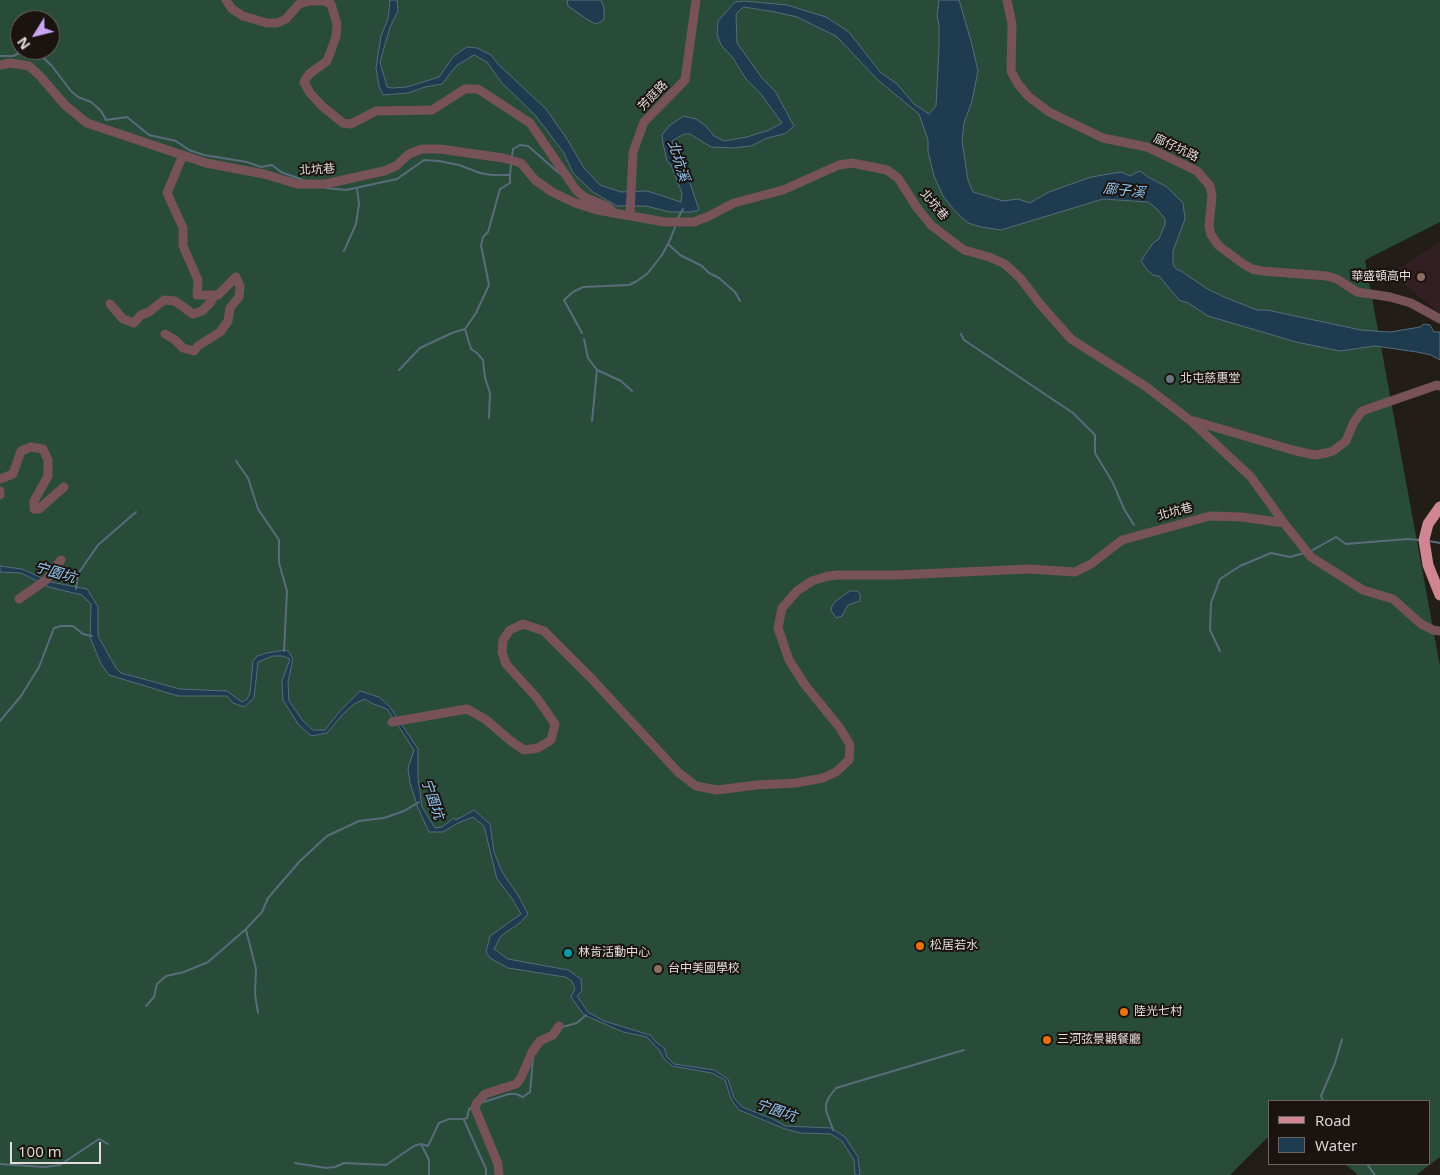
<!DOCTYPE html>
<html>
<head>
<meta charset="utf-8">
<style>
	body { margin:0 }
	#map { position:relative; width:1440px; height:1175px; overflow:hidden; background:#231d18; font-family:"Open Sans",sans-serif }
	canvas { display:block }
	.legend { position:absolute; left:1268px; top:1100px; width:162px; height:65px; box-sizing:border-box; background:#1a1310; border:1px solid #6a6461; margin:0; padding:6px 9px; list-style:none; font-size:15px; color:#e2ddda }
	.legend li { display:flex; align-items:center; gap:10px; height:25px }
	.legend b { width:25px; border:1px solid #6a6461 }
	.north { position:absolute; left:10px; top:10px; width:50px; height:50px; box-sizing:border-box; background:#1a1310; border:1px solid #6a6461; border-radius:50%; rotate:234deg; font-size:14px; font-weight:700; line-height:20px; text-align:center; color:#e2ddda }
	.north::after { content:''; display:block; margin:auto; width:18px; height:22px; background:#c9a5ee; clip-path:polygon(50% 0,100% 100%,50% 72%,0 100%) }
	.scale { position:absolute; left:10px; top:1142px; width:91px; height:22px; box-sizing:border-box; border:2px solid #e2ddda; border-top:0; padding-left:6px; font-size:15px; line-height:18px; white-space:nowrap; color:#e2ddda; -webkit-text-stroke:4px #1a1310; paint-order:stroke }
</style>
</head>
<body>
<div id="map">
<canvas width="1440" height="1175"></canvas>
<ul class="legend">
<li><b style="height:6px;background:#d08592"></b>Road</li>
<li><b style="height:14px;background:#1e3b50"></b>Water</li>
</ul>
<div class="north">N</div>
<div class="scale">100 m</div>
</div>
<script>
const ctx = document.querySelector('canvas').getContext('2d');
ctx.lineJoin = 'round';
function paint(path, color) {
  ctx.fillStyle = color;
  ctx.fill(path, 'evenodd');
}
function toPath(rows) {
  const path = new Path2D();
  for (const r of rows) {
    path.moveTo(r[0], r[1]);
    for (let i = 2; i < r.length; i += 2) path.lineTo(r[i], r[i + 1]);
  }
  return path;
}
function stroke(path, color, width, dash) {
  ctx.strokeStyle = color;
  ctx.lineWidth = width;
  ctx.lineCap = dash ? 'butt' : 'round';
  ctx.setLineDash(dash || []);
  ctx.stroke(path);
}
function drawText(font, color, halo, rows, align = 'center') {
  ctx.font = font + ' "Open Sans","Noto Sans TC",sans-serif';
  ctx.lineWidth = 4;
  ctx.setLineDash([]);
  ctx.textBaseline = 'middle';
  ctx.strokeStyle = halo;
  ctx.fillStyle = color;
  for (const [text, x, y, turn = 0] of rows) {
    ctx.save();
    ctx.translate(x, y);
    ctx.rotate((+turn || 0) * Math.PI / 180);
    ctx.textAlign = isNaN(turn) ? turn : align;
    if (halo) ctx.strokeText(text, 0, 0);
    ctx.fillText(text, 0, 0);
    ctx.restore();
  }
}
paint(toPath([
	[1440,242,1440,314,1404,284,1398,269]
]), '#321f23');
paint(toPath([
	[0,0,1440,0,1440,222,1365,260,1440,666,1440,1157,1416,1175,1358,1175,1345,1164,1429,1164,1429,1101,1269,1101,1269,1136,1230,1175,0,1175],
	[20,20,50,20,50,50,20,50]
]), '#294b39');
const water = toPath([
	[390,0,397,0,398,11,390,27,380,62,387,87,392,88,407,87,439,77,453,57,462,50,467,47,477,48,491,55,499,65,546,109,567,139,584,168,600,185,621,192,647,191,681,202,682,193,671,165,667,161,663,143,662,135,670,125,684,116,696,119,706,126,714,136,724,141,747,137,769,130,782,123,761,94,746,79,733,58,721,45,717,34,718,21,735,2,744,1,787,5,826,17,849,32,881,73,896,83,914,104,929,114,936,106,939,47,939,25,937,16,939,0,959,0,971,41,978,71,972,101,964,123,962,141,968,180,973,192,1003,201,1018,199,1030,203,1049,192,1091,177,1121,172,1130,176,1140,171,1148,177,1167,187,1183,203,1185,219,1173,251,1173,264,1176,269,1181,271,1206,288,1224,297,1257,310,1267,310,1361,330,1390,332,1420,327,1424,324,1430,325,1434,332,1440,332,1440,360,1431,355,1417,352,1375,346,1340,351,1296,342,1208,316,1188,303,1179,300,1159,276,1153,275,1148,271,1141,261,1153,243,1159,239,1165,224,1165,219,1157,209,1148,202,1103,199,1001,230,981,227,968,223,955,211,943,196,934,176,928,152,928,140,919,114,879,81,836,36,797,17,775,12,744,7,740,10,736,14,737,43,762,78,775,91,794,126,786,133,780,135,767,138,751,146,732,148,711,147,690,134,684,134,672,141,682,168,687,174,699,210,691,212,670,212,646,206,617,206,593,192,573,173,564,153,535,115,501,82,487,62,474,55,456,66,442,84,425,87,408,93,383,95,379,86,376,68,381,36,388,19,390,0],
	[567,0,601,0,604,8,604,20,596,24,588,20,568,6,567,0],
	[0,566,22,569,51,582,87,589,98,607,98,636,116,668,121,673,180,689,227,691,242,702,247,699,250,693,253,661,257,656,267,653,285,650,289,652,293,659,288,682,289,701,303,721,313,730,325,730,340,711,360,691,379,697,390,707,418,749,418,778,422,807,435,828,442,827,454,818,456,820,474,810,490,824,494,852,502,872,518,895,528,914,521,922,501,936,494,949,508,959,568,970,581,979,582,991,577,996,588,1012,604,1021,650,1035,656,1042,664,1048,667,1057,674,1064,714,1070,728,1079,734,1098,742,1107,773,1119,785,1126,831,1128,845,1137,858,1157,860,1175,855,1175,854,1160,842,1141,831,1134,801,1133,785,1129,739,1110,731,1099,725,1080,712,1073,672,1066,664,1059,660,1051,647,1037,623,1032,584,1015,571,997,575,989,572,981,565,977,508,968,490,958,486,952,490,936,521,914,511,897,497,879,484,826,473,817,458,823,443,832,429,832,418,808,410,783,408,768,414,750,387,709,371,703,365,699,354,704,343,714,327,733,311,736,298,724,283,700,282,681,290,659,283,656,273,656,258,662,254,698,244,707,233,703,227,696,178,696,109,675,101,664,90,637,91,604,82,595,49,587,21,573,0,572,0,566],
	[850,591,857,591,860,594,860,601,848,605,842,616,836,618,831,610,832,606,836,601,850,591]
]);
paint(water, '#1e3b50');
stroke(water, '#596c79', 1);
stroke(toPath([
	[35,50,52,66,71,91,78,97,91,102,101,111,106,120,127,117,149,135,176,141,189,150,204,155,247,162,261,167,272,165,281,172,303,180],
	[0,56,13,56,25,50],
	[512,156,513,149,520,145,528,146,559,173],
	[326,188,346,190,397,179,424,160,439,161,459,165,480,173,492,175,510,175,511,165],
	[678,218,683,209],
	[668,244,680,255,702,266,709,273,719,278,735,292,740,301],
	[344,251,356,224,359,204,357,188],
	[582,333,564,300,573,292,583,287,629,285,637,281,647,274,662,255,670,240,675,227],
	[961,334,964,340,1073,413,1095,435,1095,453,1113,483,1124,509,1134,525],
	[584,339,588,358,597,370,592,421],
	[399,370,420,348,452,333,465,329],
	[597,370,621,381,632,391],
	[489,418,490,393,485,378,483,360,477,353,471,349,465,329,476,313,489,285,481,245,483,237,488,232,500,189,510,183,510,175],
	[236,461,248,478,258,509,279,540,279,563,287,591,284,651],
	[1429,541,1440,543],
	[1311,551,1336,537,1346,544,1407,539,1420,540],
	[76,589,78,574,98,545,136,512],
	[1220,651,1210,630,1211,603,1220,579,1240,566,1271,553,1290,557,1304,553],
	[0,721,21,696,39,667,54,628,61,626,73,626,83,634,92,636],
	[246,930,256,969,255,994,258,1013],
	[146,1006,154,997,157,984,166,976,184,972,208,962,246,929,262,912,268,898,300,861,327,836,359,821,384,818,404,811,419,802],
	[562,1027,577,1023,586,1015],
	[1323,1101,1321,1096,1335,1063,1342,1039],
	[484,1102,509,1094,516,1094,523,1097,530,1092,533,1059],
	[464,1120,486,1169,486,1175],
	[833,1130,826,1110,826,1104,829,1097,836,1088,964,1050],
	[421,1144,429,1160,429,1175],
	[295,1163,326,1168,335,1167,344,1163,386,1165,414,1146,421,1144,428,1146,439,1123,449,1119,464,1119,467,1118,469,1109,473,1107],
	[0,1164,45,1167,60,1165,99,1139,108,1144],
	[1367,1164,1375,1175]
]), '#596c79', 2);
stroke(toPath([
	[226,0,232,9,243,16,267,23,277,23,286,19,299,4,310,1,324,1,331,4,337,24,336,37,327,61,309,74,304,82,310,93,322,106,343,123,351,124,376,111,432,110,465,89,478,89,530,123,576,190,584,197,608,207,612,211],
	[1007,0,1012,24,1011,71,1018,84,1028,96,1049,112,1103,138,1147,147,1197,171,1210,186,1212,196,1209,226,1211,235,1219,246,1242,263,1252,269,1262,271,1327,276,1337,279,1357,292,1390,297,1411,303,1440,319],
	[0,65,10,63,29,66,40,76,65,105,87,123,206,163,264,174,297,184,325,184,384,171,396,166,409,154,422,149,440,149,503,158,521,163,535,180,552,192,575,203,597,210,665,222,694,222,709,216,734,203,783,190,839,165,852,163,887,170,898,178,918,209,932,226,964,250,989,257,1005,264,1021,279,1040,304,1071,339,1145,386,1191,421,1251,477,1284,523,1311,557,1363,590,1393,599,1421,624,1433,630,1440,631],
	[630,215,633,152,644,122,685,80,696,0],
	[110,304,123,319,134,323,141,315,149,312,164,300,175,301,193,314,202,311,210,303,215,295],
	[165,334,175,340,183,348,194,351,198,346,220,332,228,321,230,308,239,297,240,286,236,277,218,295,197,295,198,280,183,246,183,228,167,193,183,155],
	[1194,421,1296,451,1315,455,1326,453,1333,451,1346,441,1354,422,1362,411,1437,385,1440,386],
	[0,479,13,474,21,451,31,447,43,449,48,460,48,476,34,501,34,509,39,509,64,487],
	[0,491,0,495],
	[19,599,46,580,61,560],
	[392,722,467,709,485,719,511,741,524,750,538,748,551,740,555,724,537,698,506,664,502,652,503,640,510,630,523,624,544,631,590,677,678,772,696,786,717,790,757,785,796,783,823,778,836,772,849,760,850,745,840,728,805,685,789,660,778,628,782,608,797,591,812,581,828,576,838,575,897,575,1029,569,1075,572,1091,564,1122,540,1210,516,1242,517,1284,523],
	[499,1175,498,1164,475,1108,476,1104,485,1094,516,1084,521,1078,532,1052,540,1041,553,1035,559,1026]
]), '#775258', 9);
stroke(toPath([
	[1440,507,1428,524,1424,540,1428,565,1440,595]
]), '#d08592', 11);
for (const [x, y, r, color] of [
	[1421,277,5,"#8d6e63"],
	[1170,379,5,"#6b7280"],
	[920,946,5,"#e8710a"],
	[568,953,5,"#0f9aa8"],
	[658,969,5,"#8d6e63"],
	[1124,1012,5,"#e8710a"],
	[1047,1040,5,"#e8710a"]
]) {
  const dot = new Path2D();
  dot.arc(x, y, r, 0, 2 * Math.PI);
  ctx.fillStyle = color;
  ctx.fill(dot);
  stroke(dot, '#1a1310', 2);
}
drawText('12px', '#e2ddda', '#1a1310', [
	["芳庭路",653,96,-46],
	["廍仔坑路",1176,148,25],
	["北坑巷",317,170,-3],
	["北坑巷",934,205,50],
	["北坑巷",1175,512,-15]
]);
drawText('12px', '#e2ddda', '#1a1310', [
	["華盛頓高中",1411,277,"right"],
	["北屯慈惠堂",1180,379],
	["松居若水",930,946],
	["林肯活動中心",578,953],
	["台中美國學校",668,969],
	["陸光七村",1134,1012],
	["三河弦景觀餐廳",1057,1040]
], 'left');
drawText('italic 14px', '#93c8f2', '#1a1310', [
	["北坑溪",678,161,72],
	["廍子溪",1124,191,7],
	["宁園坑",55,573,16],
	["宁園坑",432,799,71],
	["宁園坑",776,1111,19]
]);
</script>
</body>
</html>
